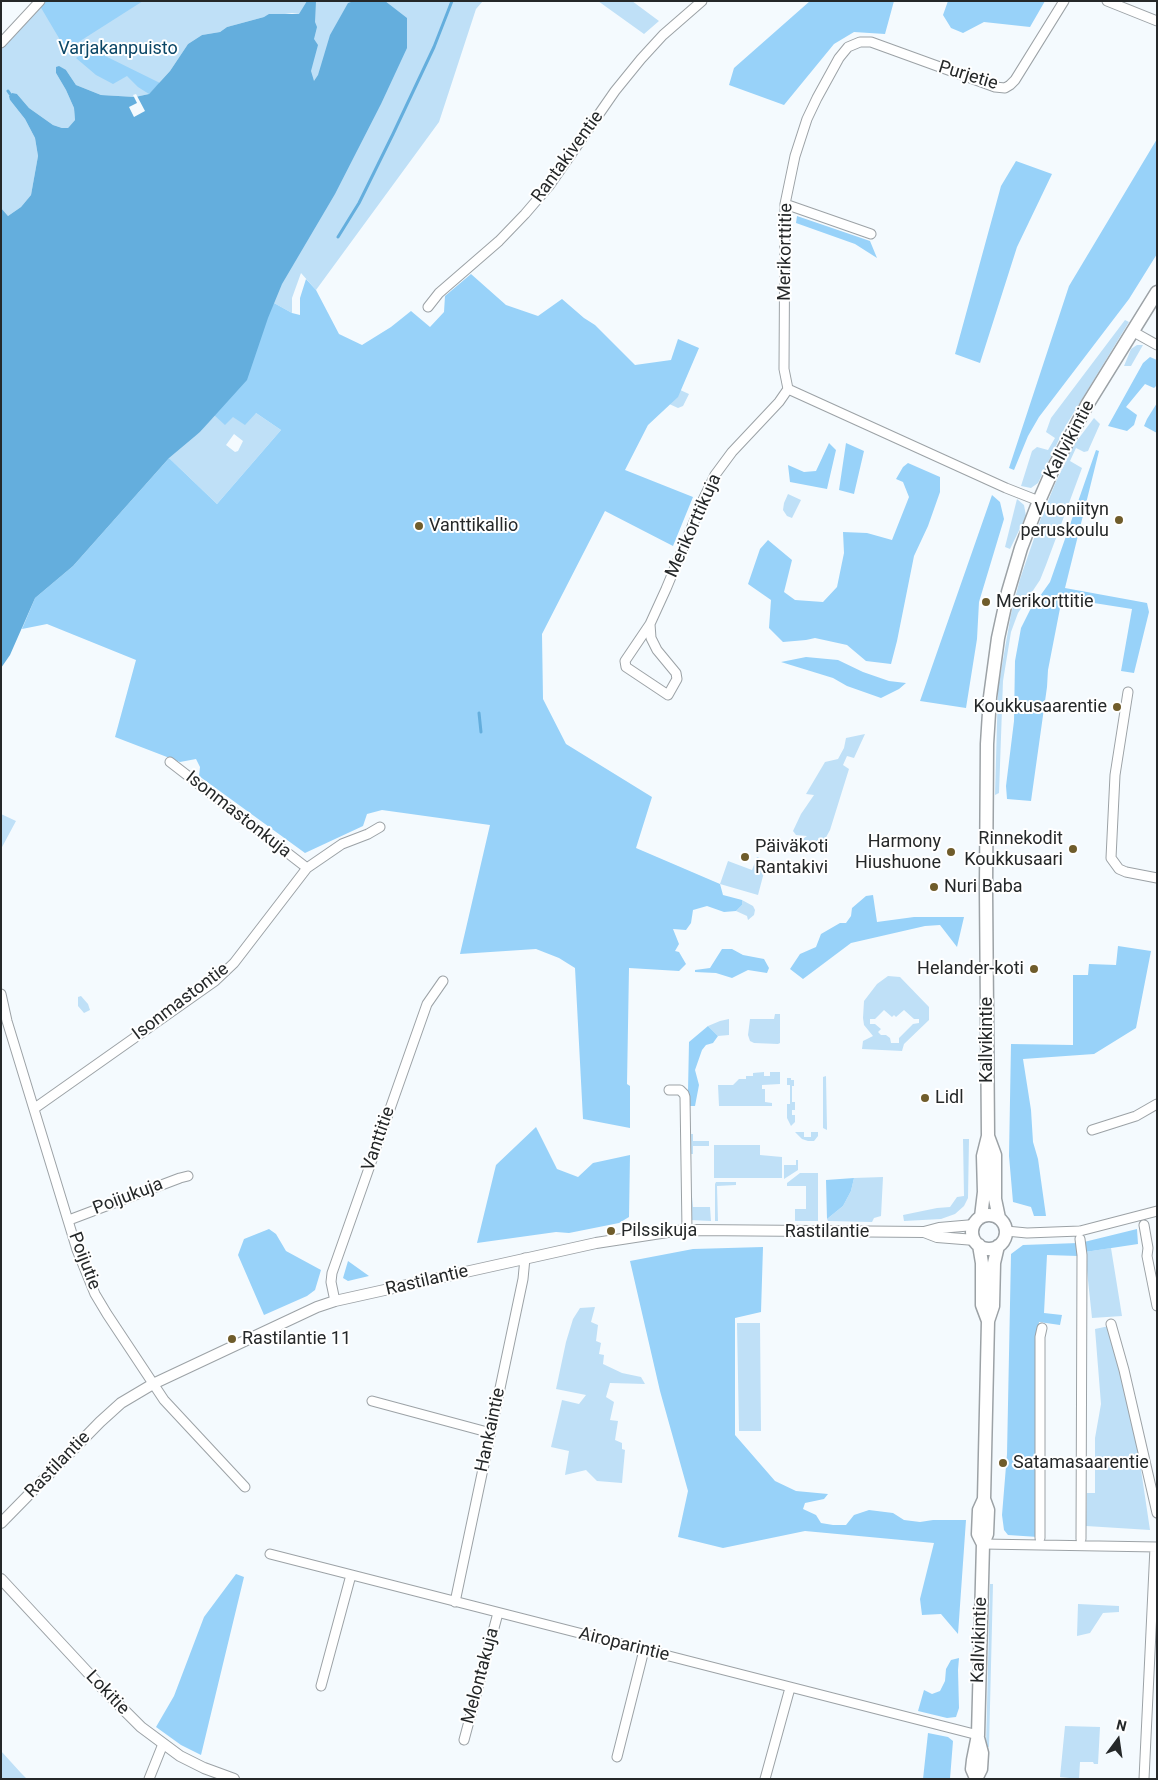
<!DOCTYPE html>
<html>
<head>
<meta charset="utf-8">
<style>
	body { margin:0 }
	#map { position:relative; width:1158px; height:1780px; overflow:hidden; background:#f4fafe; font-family:Roboto,sans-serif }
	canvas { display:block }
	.frame { position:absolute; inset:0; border:2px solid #252829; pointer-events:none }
	.north { position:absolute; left:1093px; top:1715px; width:50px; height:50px; -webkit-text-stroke:4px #fff; paint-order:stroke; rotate:14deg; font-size:14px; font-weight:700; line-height:20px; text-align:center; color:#252829 }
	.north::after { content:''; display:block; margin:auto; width:18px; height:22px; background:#252829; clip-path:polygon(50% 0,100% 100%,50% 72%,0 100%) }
</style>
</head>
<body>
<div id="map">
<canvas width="1158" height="1780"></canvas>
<div class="frame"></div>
<div class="north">N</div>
</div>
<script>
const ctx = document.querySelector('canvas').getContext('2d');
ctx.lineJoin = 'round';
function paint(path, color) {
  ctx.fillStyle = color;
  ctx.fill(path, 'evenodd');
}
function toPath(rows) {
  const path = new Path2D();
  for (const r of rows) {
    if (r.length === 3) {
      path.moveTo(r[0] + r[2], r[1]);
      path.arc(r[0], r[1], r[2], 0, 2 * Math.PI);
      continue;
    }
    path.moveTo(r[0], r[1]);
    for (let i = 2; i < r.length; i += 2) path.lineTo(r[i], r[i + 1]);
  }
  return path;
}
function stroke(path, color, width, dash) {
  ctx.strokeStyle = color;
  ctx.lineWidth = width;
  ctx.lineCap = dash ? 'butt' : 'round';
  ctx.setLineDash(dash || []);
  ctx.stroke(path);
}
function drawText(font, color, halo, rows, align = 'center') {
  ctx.font = font + ' Roboto,sans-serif';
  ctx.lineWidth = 4;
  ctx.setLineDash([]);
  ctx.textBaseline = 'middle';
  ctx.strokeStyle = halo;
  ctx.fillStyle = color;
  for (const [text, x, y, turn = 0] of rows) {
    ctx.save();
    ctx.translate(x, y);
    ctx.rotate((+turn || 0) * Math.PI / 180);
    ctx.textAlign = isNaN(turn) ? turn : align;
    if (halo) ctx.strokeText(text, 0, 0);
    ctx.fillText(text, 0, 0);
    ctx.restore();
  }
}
paint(toPath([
	[45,1,483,1,476,9,439,122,316,290,301,273,292,298,292,313,274,303,233,417,256,413,281,430,217,504,169,458,73,566,35,598,22,629,1,605,4,561,194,436,200,432,214,415,306,15,292,13,264,17,227,27,220,32,202,35,188,44,170,71,149,94,135,97,101,95,76,85,66,70,56,73,66,90,74,108,75,120,68,128,62,128,53,125,29,108,17,94,10,100,25,119,35,138,38,156,31,195,21,207,8,216,1,208,1,49,29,16],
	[234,434,243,441,238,451,235,452,226,445],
	[598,1,632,1,659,21,644,34],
	[1125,320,1129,322,1065,427,1038,483,1031,488,1021,486,1032,451,1037,447,1048,450,1055,438,1046,432,1051,418],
	[1137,345,1143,345,1131,366,1124,366,1131,349],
	[678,389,689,394,683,406,678,408,667,403],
	[1094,418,1100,424,1088,451,1084,452,1076,448,1070,461,1082,468,1046,565,1040,580,1018,613,1011,632,1003,681,999,793,995,795,998,688,1011,614,1020,579,1041,518,1055,484,1073,446],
	[788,494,801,500,792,518,787,516,783,510,784,503],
	[1017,499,1024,505,1026,516,1010,549,1005,547],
	[865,734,854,758,847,756,843,765,849,769,830,830,824,841,800,841,807,836,796,835,793,831,801,814,814,795,806,794,825,762,838,759,844,748,846,738],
	[1,814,16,821,1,849],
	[757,857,767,861,758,895,720,884,728,861,752,870],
	[742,900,753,906,755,910,754,915,748,920,747,916,736,911,742,905],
	[888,976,900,977,929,1007,929,1020,904,1044,902,1051,862,1049,863,1041,873,1036,864,1025,863,1018,864,1001,877,984],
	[884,1010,892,1017,894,1015,896,1017,904,1010,914,1019,919,1019,919,1023,913,1024,899,1038,899,1043,891,1043,890,1038,886,1035,881,1035,878,1032,881,1029,875,1024,870,1024,870,1019,875,1019],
	[81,996,88,1004,90,1010,84,1013,78,1006,78,997],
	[775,1014,780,1014,780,1043,778,1044,754,1043,750,1041,748,1035,750,1019,774,1019],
	[729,1019,729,1035,718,1036,708,1026,720,1021],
	[764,1072,764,1076,770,1076,770,1072,780,1072,780,1084,762,1085,762,1089,765,1089,765,1102,772,1103,772,1106,719,1106,718,1085,733,1085,739,1079,746,1079,746,1076,753,1076,753,1073],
	[826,1076,827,1129,827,1130,823,1128,823,1077],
	[787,1078,791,1078,791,1080,794,1080,794,1086,792,1086,792,1102,795,1102,795,1110,792,1110,792,1115,795,1115,795,1122,791,1126,787,1118,787,1104,790,1104,790,1085,787,1085],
	[795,1132,804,1132,804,1137,811,1137,811,1132,818,1132,818,1136,814,1141,808,1141,802,1139],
	[690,1134,693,1134,693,1141,709,1141,709,1146,693,1146,693,1154,690,1154],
	[963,1139,969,1139,968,1198,964,1206,955,1214,941,1219,904,1221,903,1215,937,1208,950,1207,957,1197,964,1196],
	[714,1145,760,1145,760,1155,782,1157,782,1178,714,1178],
	[796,1160,798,1160,798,1170,784,1179,784,1165,796,1165],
	[800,1173,818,1173,818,1221,795,1221,795,1209,806,1209,806,1186,787,1186,787,1183],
	[883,1177,881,1216,874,1218,872,1222,828,1221,827,1219,843,1206,851,1191,854,1178],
	[716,1182,736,1182,736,1185,717,1186,718,1221,715,1221,715,1184],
	[690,1197,692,1197,693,1207,710,1207,711,1221,690,1220],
	[1111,1248,1122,1316,1092,1318,1085,1252],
	[595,1307,591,1322,598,1325,596,1341,601,1343,599,1354,604,1355,603,1364,622,1373,641,1377,645,1384,610,1383,606,1397,614,1402,610,1420,618,1421,615,1440,622,1443,622,1449,625,1450,622,1483,597,1481,586,1470,565,1475,569,1451,551,1447,562,1400,579,1404,586,1395,556,1389,566,1342,573,1319,580,1308],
	[737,1323,760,1323,761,1431,739,1431],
	[1109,1326,1137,1443,1150,1530,1086,1526,1087,1493,1095,1493,1095,1438,1101,1404,1095,1329],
	[990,1584,993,1584,989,1747,986,1747],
	[1078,1604,1119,1606,1119,1612,1103,1613,1090,1633,1077,1636],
	[1065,1726,1100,1727,1098,1764,1094,1764,1093,1762,1080,1762,1079,1779,1060,1777],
	[1,1751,21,1773,27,1779,1,1779]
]), '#bfe0f7');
paint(toPath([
	[45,1,143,1,66,50,40,6],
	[810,1,894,1,885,34,854,32,834,44,784,105,729,85,734,68],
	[948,1,1045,1,1030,27,984,22,963,33,951,28,943,15],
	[91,49,160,83,149,94,138,87,127,76,113,84,96,75,76,58],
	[1157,139,1157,254,1129,299,1039,417,1028,436,1014,470,1009,468,1069,286],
	[1016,161,1052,174,1017,247,980,363,955,354,1001,186],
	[797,216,870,241,877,258,855,244,796,223],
	[471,274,506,305,538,316,562,299,584,318,595,325,635,365,671,360,678,339,699,348,678,397,648,425,625,470,693,497,673,546,605,511,542,634,543,699,566,744,652,797,636,848,720,884,723,895,742,900,742,905,736,911,724,912,707,906,693,910,691,923,686,930,673,929,679,944,675,951,679,952,686,964,679,971,629,968,627,1084,630,1086,630,1128,583,1119,575,968,559,958,536,949,460,954,490,825,382,810,367,814,363,826,305,853,199,776,200,767,196,759,180,762,115,737,136,660,47,624,22,629,35,598,73,566,169,458,217,504,281,430,256,413,245,425,233,417,225,425,214,415,274,303,292,313,300,315,300,298,306,279,316,290,339,334,362,345,391,327,411,311,430,327,444,312,445,296],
	[1150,357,1157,360,1157,385,1154,388,1145,384,1126,407,1137,415,1134,425,1127,431,1108,426,1143,363],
	[1157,403,1157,433,1144,426,1147,419],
	[829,443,836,450,827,489,790,482,788,465,804,472,816,471],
	[846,443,864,451,854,494,839,490],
	[1096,450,1099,451,1065,588,1147,603,1149,612,1134,673,1121,671,1132,609,1062,598,1048,670,1047,687,1031,801,1007,799,1006,786,1014,721,1015,661,1021,628,1030,610,1050,582],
	[908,463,940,477,940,492,928,526,914,556,897,641,891,664,866,661,847,645,815,638,806,640,783,642,769,628,771,600,748,584,760,549,768,540,792,560,784,592,795,600,823,602,837,587,844,553,843,532,867,533,892,540,909,497,903,482,896,479,903,467],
	[992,495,1000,502,1004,519,979,602,977,639,966,708,920,701],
	[806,657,838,660,863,672,889,681,906,683,899,689,881,698,847,686,833,678,781,662],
	[873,895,877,922,914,917,964,917,957,947,940,925,925,926,851,943,803,979,790,969,800,954,816,947,821,934,840,923,846,923,851,916,852,908,866,896],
	[1118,946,1151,951,1136,1028,1094,1054,1023,1059,1031,1110,1033,1142,1038,1159,1046,1216,1034,1216,1031,1207,1013,1202,1009,1156,1011,1044,1073,1045,1073,975,1088,975,1089,964,1116,965],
	[722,949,732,949,743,955,764,959,769,968,767,973,748,970,732,978,716,973,695,972,695,970,710,968],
	[708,1026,718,1036,713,1043,706,1045,702,1050,695,1070,699,1085,695,1106,690,1106,690,1097,688,1091,689,1042],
	[536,1127,557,1169,578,1177,593,1163,630,1155,629,1217,619,1223,569,1233,556,1232,477,1243,496,1165],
	[854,1178,851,1191,843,1206,827,1219,826,1180],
	[269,1229,276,1234,286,1251,321,1270,315,1290,307,1296,264,1315,238,1255,244,1239],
	[1137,1229,1138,1244,1085,1252,1084,1242],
	[1078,1243,1078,1256,1047,1255,1044,1313,1062,1315,1060,1325,1039,1322,1038,1332,1038,1537,1008,1535,1004,1530,1002,1515,1007,1454,1011,1254,1023,1245],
	[763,1247,761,1312,735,1318,735,1435,775,1481,796,1491,828,1494,824,1499,805,1503,803,1509,816,1515,821,1523,833,1525,846,1525,854,1515,869,1510,893,1513,904,1520,920,1522,933,1520,966,1520,958,1634,941,1614,922,1615,920,1599,934,1543,805,1531,723,1548,678,1537,688,1491,660,1391,630,1261,693,1249],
	[348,1261,369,1276,348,1281,343,1278],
	[236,1574,244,1577,201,1755,181,1745,156,1727,174,1696,204,1617],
	[959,1658,958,1670,959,1708,956,1717,947,1718,918,1711,924,1690,932,1694,940,1691,945,1681,946,1669,951,1660],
	[928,1733,948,1737,953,1741,950,1779,923,1779]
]), '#98d2f9');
paint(toPath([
	[307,1,316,1,315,22,317,27,314,39,318,45,311,71,314,81,318,75,330,35,348,3,354,1,385,1,407,18,407,48,381,104,335,194,282,284,268,318,247,380,200,432,169,458,73,566,35,598,10,655,1,668,1,208,8,216,21,207,31,195,38,156,35,138,25,119,10,100,9,96,12,93,17,94,29,108,53,125,62,128,68,128,75,120,74,108,66,90,56,73,56,67,59,66,66,70,76,85,101,95,135,97,149,94,170,71,188,44,202,35,220,32,227,27,264,17,269,14,299,14]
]), '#64aedd');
paint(toPath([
	[136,94,145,111,134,117,129,107,137,103,133,95]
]), '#f4fafe');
stroke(toPath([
	[8,91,10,94],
	[338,237,359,203,393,134,434,47,452,1],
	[479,713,481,732]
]), '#64aedd', 3);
const minor = toPath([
	[1107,1,1157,21],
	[1,43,40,1],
	[785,204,871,234],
	[428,307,439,293,499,241,525,214,549,186,615,91,641,59,663,35,702,1],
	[1132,331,1157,345],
	[1039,501,1006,488,788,389,784,369,785,204,795,156,807,119,817,98,839,58,848,47,860,42,871,42,995,87,1005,88,1010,85,1015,80,1064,1],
	[650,624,651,638,657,650,676,673,677,679,668,695,626,667,625,661,650,624,666,589,703,500,715,475,732,452,779,402,788,389],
	[1128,692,1115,775,1111,858,1119,869,1126,872,1157,878],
	[170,762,307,868],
	[1,994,7,1021,77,1250,95,1294,107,1314,164,1400,245,1487],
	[669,1090,680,1090,684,1094,685,1097,687,1230],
	[35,1108,215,981,234,963,307,868,342,844,368,834,380,827],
	[1092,1130,1136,1116,1157,1104],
	[69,1220,180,1178,188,1176],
	[1144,1225,1148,1248,1147,1256,1157,1306],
	[1006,1231,1027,1233,1080,1231,1157,1211],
	[1080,1239,1082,1255,1081,1539],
	[335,1301,331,1282,332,1273,427,1004,443,981],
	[1111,1324,1124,1370,1157,1513],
	[372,1401,491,1433],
	[1040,1538,1040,1337,1042,1328],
	[983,1544,1157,1547],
	[270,1554,978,1735],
	[455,1602,523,1279,525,1258],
	[321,1686,351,1575],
	[464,1740,498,1613],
	[617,1757,644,1650],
	[149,1779,163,1744],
	[765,1779,790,1688],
	[1144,1779,1155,1547]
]);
const tertiary = toPath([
	[924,1232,937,1237,975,1240],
	[1,1523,100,1422,121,1403,153,1384,317,1307,335,1301,596,1243,674,1231,696,1230,924,1232,939,1228,974,1225],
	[1,1579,105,1691,141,1727,180,1756,204,1768,234,1779]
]);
const secondary = toPath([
	[988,1136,995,1155,995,1199,999,1218],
	[989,1232,17],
	[981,1217,984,1192,983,1156,988,1136,986,889,987,744,990,697,998,638,1008,592,1021,548,1039,501,1053,469,1087,405,1157,292],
	[979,1245,982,1263,982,1305,988,1321],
	[983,1544,978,1534,979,1510,984,1499],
	[976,1778,972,1769,973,1760,978,1735,983,1544,987,1534,988,1510,984,1499,988,1321,993,1306,994,1263,998,1246],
	[976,1779,981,1769,982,1753,978,1738]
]);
stroke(minor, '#9ca2a6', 11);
stroke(tertiary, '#9ca2a6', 12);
stroke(secondary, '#9ca2a6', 15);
stroke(minor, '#fff', 9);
stroke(tertiary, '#fff', 10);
stroke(secondary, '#fff', 12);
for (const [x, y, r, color] of [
	[1119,520,5,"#6f5c2b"],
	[419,526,5,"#6f5c2b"],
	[986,602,5,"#6f5c2b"],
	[1117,707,5,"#6f5c2b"],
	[1073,849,5,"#6f5c2b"],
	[951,852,5,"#6f5c2b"],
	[745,857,5,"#6f5c2b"],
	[934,887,5,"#6f5c2b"],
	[1034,969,5,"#6f5c2b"],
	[925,1098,5,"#6f5c2b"],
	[611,1231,5,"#6f5c2b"],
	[232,1339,5,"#6f5c2b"],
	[1003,1463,5,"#6f5c2b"]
]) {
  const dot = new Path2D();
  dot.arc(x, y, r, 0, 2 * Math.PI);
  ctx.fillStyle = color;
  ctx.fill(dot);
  stroke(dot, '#fff', 2);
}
drawText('18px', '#0a4666', '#fff', [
	["Varjakanpuisto",118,49]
]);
drawText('18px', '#252829', '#fff', [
	["Purjetie",968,76,17],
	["Rantakiventie",568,157,-54],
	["Merikorttitie",786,252,-89],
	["Kallvikintie",1070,440,-62],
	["Merikorttikuja",694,526,-66],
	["Isonmastonkuja",238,815,38],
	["Isonmastontie",181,1002,-37],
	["Kallvikintie",987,1040,-90],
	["Vanttitie",379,1139,-71],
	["Poijukuja",128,1197,-21],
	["Rastilantie",827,1232],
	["Poijutie",84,1261,69],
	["Rastilantie",427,1281,-13],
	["Hankaintie",491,1430,-78],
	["Rastilantie",58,1465,-46],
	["Kallvikintie",980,1640,-88],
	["Airoparintie",624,1645,14],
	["Melontakuja",481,1676,-75],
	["Lokitie",107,1693,46]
]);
drawText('18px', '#252829', '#fff', [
	["Vuoniityn",1109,510,"right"],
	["peruskoulu",1109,531,"right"],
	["Vanttikallio",429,526],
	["Merikorttitie",996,602],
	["Koukkusaarentie",1107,707,"right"],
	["Rinnekodit",1063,839,"right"],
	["Koukkusaari",1063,860,"right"],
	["Harmony",941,842,"right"],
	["Hiushuone",941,863,"right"],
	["Päiväkoti",755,847],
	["Rantakivi",755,868],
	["Nuri Baba",944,887],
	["Helander-koti",1024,969,"right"],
	["Lidl",935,1098],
	["Pilssikuja",621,1231],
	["Rastilantie 11",242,1339],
	["Satamasaarentie",1013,1463]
], 'left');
</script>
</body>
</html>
